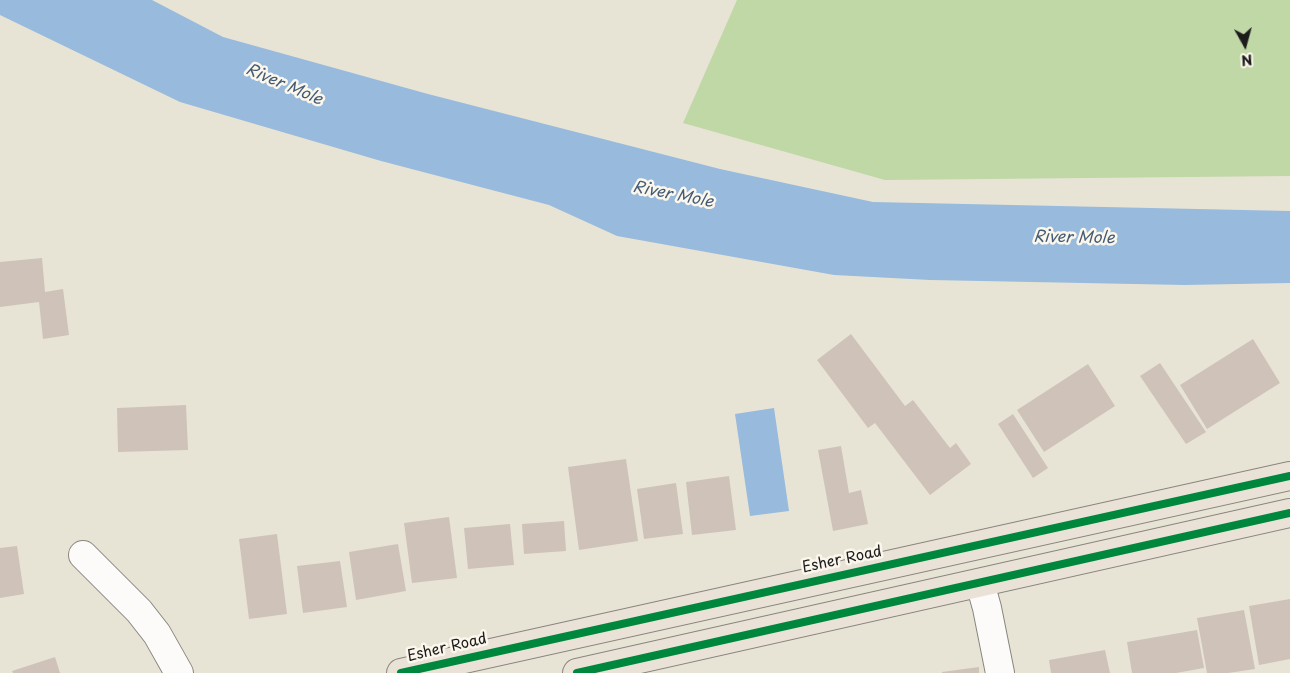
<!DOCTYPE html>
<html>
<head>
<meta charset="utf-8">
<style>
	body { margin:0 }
	#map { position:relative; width:1290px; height:673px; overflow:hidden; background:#e8e4d5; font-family:"Playpen Sans",sans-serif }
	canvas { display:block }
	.north { position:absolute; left:1220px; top:20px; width:50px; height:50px; -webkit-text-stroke:4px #fbf7ec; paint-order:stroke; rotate:173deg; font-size:14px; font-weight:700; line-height:20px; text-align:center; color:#1c1c1c }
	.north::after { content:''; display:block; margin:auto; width:18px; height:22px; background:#1c1c1c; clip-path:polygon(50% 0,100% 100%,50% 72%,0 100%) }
</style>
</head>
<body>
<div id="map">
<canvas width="1290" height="673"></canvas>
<div class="north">N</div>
</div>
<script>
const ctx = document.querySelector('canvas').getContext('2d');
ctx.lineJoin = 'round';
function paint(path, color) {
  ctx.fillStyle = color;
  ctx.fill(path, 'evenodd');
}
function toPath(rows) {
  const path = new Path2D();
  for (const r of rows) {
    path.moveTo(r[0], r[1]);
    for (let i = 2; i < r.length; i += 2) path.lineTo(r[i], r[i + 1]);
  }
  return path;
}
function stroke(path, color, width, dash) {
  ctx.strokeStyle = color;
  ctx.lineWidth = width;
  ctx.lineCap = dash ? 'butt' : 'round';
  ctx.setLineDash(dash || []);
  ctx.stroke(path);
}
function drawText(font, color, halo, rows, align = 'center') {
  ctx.font = font + ' "Playpen Sans",sans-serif';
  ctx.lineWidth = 5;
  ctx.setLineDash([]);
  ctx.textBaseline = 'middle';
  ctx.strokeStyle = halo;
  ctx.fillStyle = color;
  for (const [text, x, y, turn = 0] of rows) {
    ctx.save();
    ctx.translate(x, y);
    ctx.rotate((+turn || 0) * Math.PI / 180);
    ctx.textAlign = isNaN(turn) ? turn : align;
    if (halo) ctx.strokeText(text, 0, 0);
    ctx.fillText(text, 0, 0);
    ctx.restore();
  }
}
paint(toPath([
	[737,0,1290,0,1290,176,885,180,683,123]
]), '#bfd8a5');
paint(toPath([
	[0,0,152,0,223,37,428,94,720,169,873,202,1290,211,1290,283,1185,285,930,280,834,275,617,236,549,205,381,161,180,102,0,15],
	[774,408,789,511,750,516,735,414]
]), '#98badd');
paint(toPath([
	[42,258,45,292,63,289,69,335,43,339,39,302,0,307,0,262],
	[851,334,905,406,913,400,950,448,956,443,971,464,930,495,875,423,868,428,817,360],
	[1253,339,1280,383,1207,429,1180,385],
	[1160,363,1206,432,1186,444,1140,376],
	[1088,364,1115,406,1044,452,1017,410],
	[186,405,188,450,118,452,117,408],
	[1013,414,1048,468,1033,478,998,424],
	[841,446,849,493,861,490,868,524,833,531,818,450],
	[626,459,638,541,579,550,568,467],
	[729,476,736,530,692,535,686,482],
	[676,483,683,534,644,539,637,489],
	[449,517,457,578,412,583,404,523],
	[564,521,566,551,524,554,522,524],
	[510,524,514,565,468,569,464,528],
	[277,534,287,614,249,619,239,539],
	[398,544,406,591,356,600,349,552],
	[17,546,24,594,0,598,0,548],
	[340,561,347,607,303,613,297,566],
	[1290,599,1290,659,1259,665,1249,606],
	[1244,610,1255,669,1228,673,1207,673,1197,618],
	[1197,630,1204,668,1176,673,1132,673,1127,642],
	[1105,650,1110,673,1051,673,1049,660],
	[55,657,60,673,13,673,12,671],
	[979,667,979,673,942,673,942,672]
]), '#cfc2b9');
const street = toPath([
	[83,555,139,611,157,634,179,673],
	[980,583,987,608,1000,673]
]);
const primary = toPath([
	[401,673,1290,476],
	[577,673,1290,513]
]);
stroke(street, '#88867f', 30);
stroke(primary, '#88867f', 30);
stroke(street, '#fcfbf9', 28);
stroke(primary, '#eae2d6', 28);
stroke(toPath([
	[401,673,1290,476],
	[577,673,1290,513]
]), '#00873e', 8);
drawText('15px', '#1c1c1c', '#fbf7ec', [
	["Esher Road",842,560,-12],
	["Esher Road",447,648,-13]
]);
drawText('italic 16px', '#445b75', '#fbf7ec', [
	["River Mole",284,85,23],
	["River Mole",673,195,11],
	["River Mole",1074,238,1]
]);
</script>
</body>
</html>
